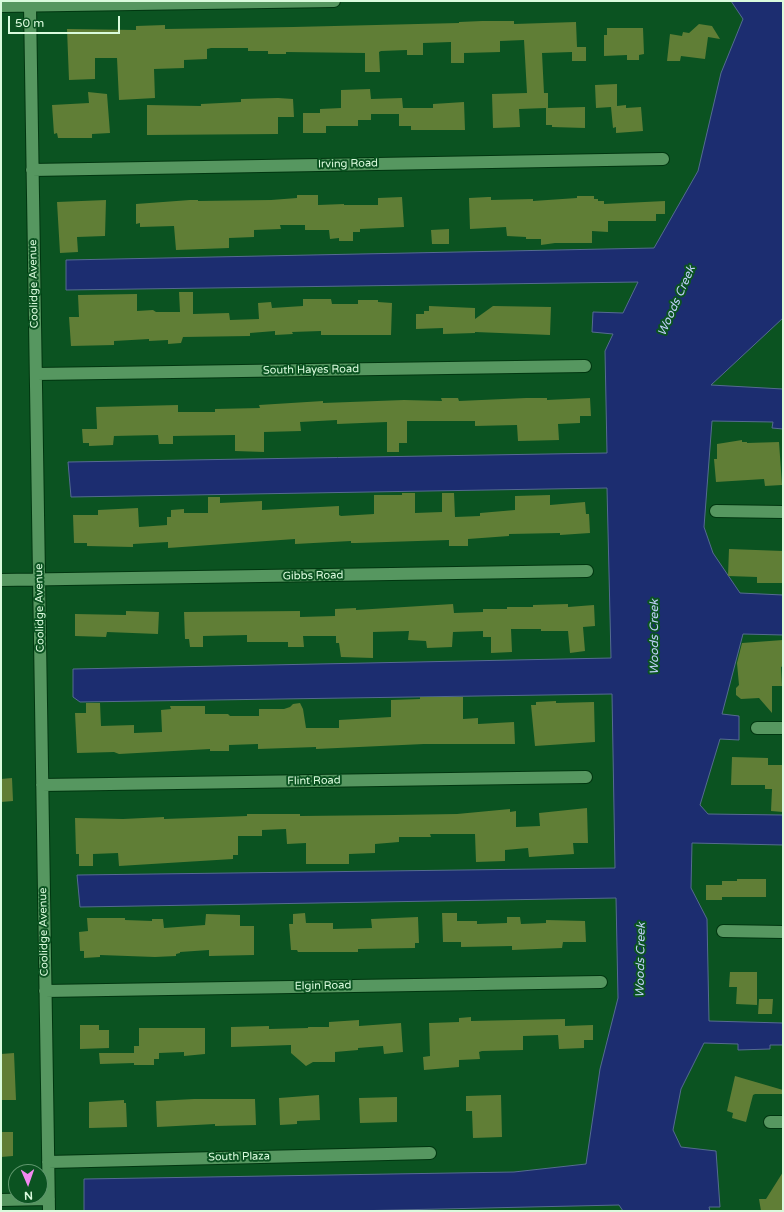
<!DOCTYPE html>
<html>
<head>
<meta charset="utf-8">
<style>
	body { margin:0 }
	#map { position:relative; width:784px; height:1212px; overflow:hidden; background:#0b5321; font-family:"Varela Round",sans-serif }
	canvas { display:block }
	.frame { position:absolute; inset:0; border:2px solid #dafbdd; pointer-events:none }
	.north { position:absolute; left:8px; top:1164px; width:40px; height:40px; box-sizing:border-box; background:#0b5321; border:1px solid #5e966c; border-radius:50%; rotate:178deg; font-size:11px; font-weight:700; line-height:16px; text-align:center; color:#dafbdd }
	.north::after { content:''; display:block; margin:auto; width:14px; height:18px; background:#f389f1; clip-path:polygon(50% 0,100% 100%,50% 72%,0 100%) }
	.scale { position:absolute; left:8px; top:16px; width:112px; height:18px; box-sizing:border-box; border:2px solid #dafbdd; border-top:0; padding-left:5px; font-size:12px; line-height:14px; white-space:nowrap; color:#dafbdd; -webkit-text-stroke:3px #0b5321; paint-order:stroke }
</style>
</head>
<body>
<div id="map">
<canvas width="784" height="1212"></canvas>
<div class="frame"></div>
<div class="north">N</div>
<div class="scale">50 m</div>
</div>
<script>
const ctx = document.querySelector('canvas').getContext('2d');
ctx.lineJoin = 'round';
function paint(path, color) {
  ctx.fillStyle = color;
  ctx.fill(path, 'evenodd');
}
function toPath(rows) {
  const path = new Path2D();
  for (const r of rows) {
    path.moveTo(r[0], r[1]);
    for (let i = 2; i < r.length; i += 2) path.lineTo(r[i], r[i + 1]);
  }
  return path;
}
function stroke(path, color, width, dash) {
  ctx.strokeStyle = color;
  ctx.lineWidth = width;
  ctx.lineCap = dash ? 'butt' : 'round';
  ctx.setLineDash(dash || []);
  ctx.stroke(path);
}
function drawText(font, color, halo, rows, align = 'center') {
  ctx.font = font + ' "Varela Round",sans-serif';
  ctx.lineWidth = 4;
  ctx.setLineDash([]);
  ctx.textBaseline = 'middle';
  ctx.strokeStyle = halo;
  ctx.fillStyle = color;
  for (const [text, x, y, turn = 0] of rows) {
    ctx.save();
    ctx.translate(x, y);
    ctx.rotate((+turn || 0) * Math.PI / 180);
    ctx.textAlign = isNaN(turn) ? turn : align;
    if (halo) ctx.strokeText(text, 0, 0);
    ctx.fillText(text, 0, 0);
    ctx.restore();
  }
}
const water = toPath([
	[731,1,783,1,783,318,711,385,783,389,783,429,772,428,773,422,712,421,704,527,713,553,740,593,783,595,783,635,743,634,722,714,739,716,739,740,720,739,700,805,708,814,783,815,783,845,692,843,691,888,707,919,709,1021,783,1023,783,1045,770,1045,770,1049,738,1050,738,1044,704,1043,681,1089,673,1130,681,1147,716,1151,720,1207,709,1207,710,1211,623,1211,619,1205,351,1211,84,1211,84,1179,514,1172,586,1164,600,1069,618,998,616,898,80,907,77,875,615,868,612,694,80,702,73,697,73,669,611,658,607,488,71,497,68,462,607,453,605,351,613,334,592,332,593,312,623,313,638,282,66,290,66,260,654,248,698,171,721,73,743,19,731,1]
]);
paint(water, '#1c2d70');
stroke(water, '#556b91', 1);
paint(toPath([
	[482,21,514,21,514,24,576,22,577,47,586,47,586,61,572,61,572,52,542,53,544,93,548,93,548,108,585,107,585,128,552,127,552,125,546,125,546,108,519,109,520,127,493,128,492,94,527,93,524,40,500,41,500,52,464,53,464,63,451,63,451,42,423,43,423,55,407,55,407,50,381,51,379,52,380,72,365,72,365,53,286,52,286,54,268,54,268,51,248,51,248,48,211,48,207,49,207,59,184,60,184,68,154,69,155,98,119,100,117,58,95,58,95,79,69,80,67,29,136,30,136,26,165,25,165,29,293,27,459,23,459,22],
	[699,24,712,26,720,39,708,37,705,59,681,56,680,61,667,61,670,34,682,36,683,32,689,33],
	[607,28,643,28,644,54,639,55,639,60,627,60,627,55,604,56,604,35,607,35],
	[617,84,617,106,626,105,626,108,641,107,643,131,616,133,616,127,613,128,611,107,596,108,595,85],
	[370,89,371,99,402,98,403,108,433,108,433,104,464,102,465,130,411,130,411,126,399,126,399,114,371,114,371,120,358,120,358,126,326,126,326,133,303,133,303,113,320,113,320,109,341,108,341,90],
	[88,92,107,94,110,133,92,134,92,138,58,138,57,133,54,134,52,105,89,103],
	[278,98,293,99,294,117,278,117,278,134,147,135,147,105,201,106,201,104,241,102,241,99],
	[297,195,318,195,318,205,344,204,344,205,378,205,378,198,402,197,404,227,360,229,360,232,353,232,353,241,339,241,339,238,330,239,329,230,305,230,305,225,280,225,281,229,254,230,254,237,229,238,229,248,176,250,174,226,140,227,140,223,136,224,136,204,190,200,198,200,198,201,271,200,297,198],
	[577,196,594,196,594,199,598,199,598,201,604,201,604,204,665,201,665,214,656,214,656,221,608,221,608,232,592,231,592,243,555,243,541,245,541,239,526,239,526,237,507,236,506,227,470,229,469,198,488,197,491,197,491,200,533,199,533,201,577,198],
	[106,200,105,236,77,237,78,252,60,253,57,202],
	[449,229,449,244,432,244,431,230],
	[179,292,193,292,193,314,229,313,230,320,259,319,258,303,271,302,272,308,303,306,303,299,331,299,332,304,358,304,358,300,378,300,378,302,392,303,391,335,321,335,321,331,292,332,293,334,275,335,275,331,250,333,250,336,183,337,181,343,168,344,168,340,149,341,149,339,114,341,114,345,71,346,69,317,79,317,78,295,137,294,137,311,153,310,156,312,180,312],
	[429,306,475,308,475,319,493,306,551,307,550,335,475,332,475,333,443,334,443,328,416,329,416,314,424,314,424,311,429,311],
	[441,398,458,398,459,401,526,398,547,398,547,400,590,398,591,416,580,416,580,423,558,424,559,440,518,441,517,425,475,426,475,421,407,421,407,443,399,443,399,452,387,452,387,422,337,424,337,420,300,422,301,431,264,432,264,452,235,451,235,435,173,436,173,444,159,444,158,435,114,436,113,445,89,446,89,443,83,443,82,429,97,429,96,407,178,405,178,412,215,412,215,409,260,408,259,405,323,401,323,403,404,400,442,401],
	[742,440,742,442,747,442,747,443,779,442,782,485,765,486,764,479,716,482,714,459,717,459,717,444],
	[402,493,415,493,415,513,442,512,442,493,454,493,455,517,480,516,480,513,515,510,515,496,550,495,550,505,585,502,586,514,589,514,590,533,560,535,560,533,509,534,509,536,468,539,468,546,449,546,449,540,356,543,351,543,351,541,295,544,295,539,168,548,168,542,133,544,133,547,87,546,87,543,74,543,73,515,98,515,98,510,138,508,139,527,167,525,167,517,171,517,171,510,184,509,184,513,208,513,208,497,220,497,220,503,262,501,262,510,339,506,339,515,341,516,374,514,374,495,402,495],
	[729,549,783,551,783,583,757,583,757,577,728,576],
	[453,604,454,613,483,612,483,609,507,609,507,607,533,607,533,605,568,604,568,607,594,605,595,626,583,627,585,651,570,653,568,631,541,631,541,629,511,629,512,652,491,653,491,637,483,637,483,631,453,632,452,647,427,648,426,641,408,640,409,631,373,632,373,658,341,657,339,643,336,643,336,636,303,636,304,647,288,647,288,642,247,642,247,635,203,636,203,647,190,647,189,639,185,639,184,612,300,611,300,617,335,616,335,609,356,608,356,610],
	[126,611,159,612,158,634,107,632,106,637,75,636,75,614,126,615],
	[783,640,783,666,781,667,782,686,772,686,772,713,759,698,741,699,736,695,736,688,739,685,737,663,742,643],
	[420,697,463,697,463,719,478,718,478,724,514,722,515,744,424,744,316,749,316,747,258,749,258,744,229,745,229,751,210,751,210,749,119,754,114,752,77,753,75,713,86,713,86,703,100,703,101,726,134,725,134,733,162,732,161,710,171,709,170,706,205,706,205,714,228,714,230,716,259,716,259,709,284,709,290,707,293,704,300,703,303,709,306,728,339,728,339,720,391,717,391,700,420,699],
	[556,701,556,703,594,702,595,742,535,746,531,705,536,705,536,702],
	[732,757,768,758,768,765,783,765,783,812,771,811,772,789,765,789,765,785,731,785],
	[12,778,13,801,1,802,1,779],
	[587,808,588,843,573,843,574,854,529,857,528,848,505,850,505,861,476,862,475,834,430,834,431,837,399,837,399,842,375,844,375,853,349,854,349,864,306,864,306,843,287,844,286,829,262,830,262,836,238,836,238,855,233,855,233,859,119,866,118,853,93,854,93,866,79,866,79,854,76,854,75,818,123,819,164,817,164,819,247,816,247,814,300,814,300,816,394,815,457,814,510,809,510,812,516,811,516,827,540,826,539,813],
	[737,879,766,879,766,897,722,897,722,900,706,900,706,885,722,885,722,881,737,881],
	[305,913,306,923,333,923,333,929,372,928,371,919,418,917,419,943,415,943,415,948,358,949,358,952,298,952,297,950,291,950,289,924,293,924,293,914],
	[442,913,457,913,457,921,477,921,477,924,507,923,507,917,520,917,521,924,546,923,546,920,585,921,586,942,563,942,562,948,512,950,512,946,461,947,461,942,443,942],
	[206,914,240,915,240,926,254,926,254,955,209,956,209,950,180,952,180,953,176,954,176,956,155,957,100,955,100,957,84,958,84,951,80,951,79,932,88,931,87,918,125,918,125,920,152,921,152,919,163,919,164,928,205,925],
	[730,972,757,972,757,1005,736,1004,737,987,729,987],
	[759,999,773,999,772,1014,758,1014],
	[471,1017,471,1021,565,1019,565,1026,593,1025,593,1040,584,1040,584,1048,559,1049,558,1035,523,1036,523,1050,482,1051,479,1052,480,1059,459,1060,459,1067,424,1070,423,1057,430,1056,429,1023,459,1022,459,1018],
	[359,1020,359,1026,401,1023,403,1052,384,1054,383,1046,358,1048,358,1050,335,1052,335,1062,313,1062,306,1066,291,1053,291,1045,231,1047,231,1027,269,1026,269,1029,308,1028,308,1027,329,1027,329,1022],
	[80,1025,99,1025,99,1030,109,1030,109,1048,80,1049],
	[139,1028,205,1028,205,1054,184,1056,184,1052,159,1053,159,1059,154,1059,154,1065,134,1065,134,1063,100,1064,99,1053,134,1053,134,1046,139,1046],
	[14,1053,16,1100,1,1100,1,1054],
	[735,1076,783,1090,782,1094,755,1094,753,1095,746,1122,732,1118,733,1113,727,1111],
	[319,1095,320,1120,297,1121,297,1124,280,1125,279,1098],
	[501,1095,502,1137,473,1138,472,1111,466,1111,466,1096],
	[397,1097,397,1122,360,1123,359,1098],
	[194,1099,255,1099,256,1125,215,1126,215,1124,157,1127,156,1101],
	[124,1100,124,1103,126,1103,127,1127,89,1128,89,1102],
	[1,1132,13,1132,13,1156,1,1157],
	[783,1172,783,1211,761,1211,759,1199,766,1199]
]), '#607e36');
const minor = toPath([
	[30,5,49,1211],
	[1,6,334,1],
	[32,170,663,159],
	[36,374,585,366],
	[716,511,783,512],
	[1,580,587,571],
	[757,728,783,728],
	[42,785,586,777],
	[723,931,783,932],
	[45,991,601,982],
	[770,1122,783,1122],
	[48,1162,430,1153],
	[1,1200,49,1199]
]);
stroke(minor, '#003610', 14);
stroke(minor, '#569760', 12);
drawText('11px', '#dafbdd', '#0b5321', [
	["Irving Road",348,164,-1],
	["Coolidge Avenue",34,284,-91],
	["South Hayes Road",311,370,-1],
	["Gibbs Road",313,576,-1],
	["Coolidge Avenue",40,608,-91],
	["Flint Road",314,781,-1],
	["Coolidge Avenue",44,932,-91],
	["Elgin Road",323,986,-1],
	["South Plaza",239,1157,-1]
]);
drawText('italic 12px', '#bfcff8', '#0b5321', [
	["Woods Creek",677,301,-66],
	["Woods Creek",655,637,-90],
	["Woods Creek",641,960,-89]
]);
</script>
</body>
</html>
